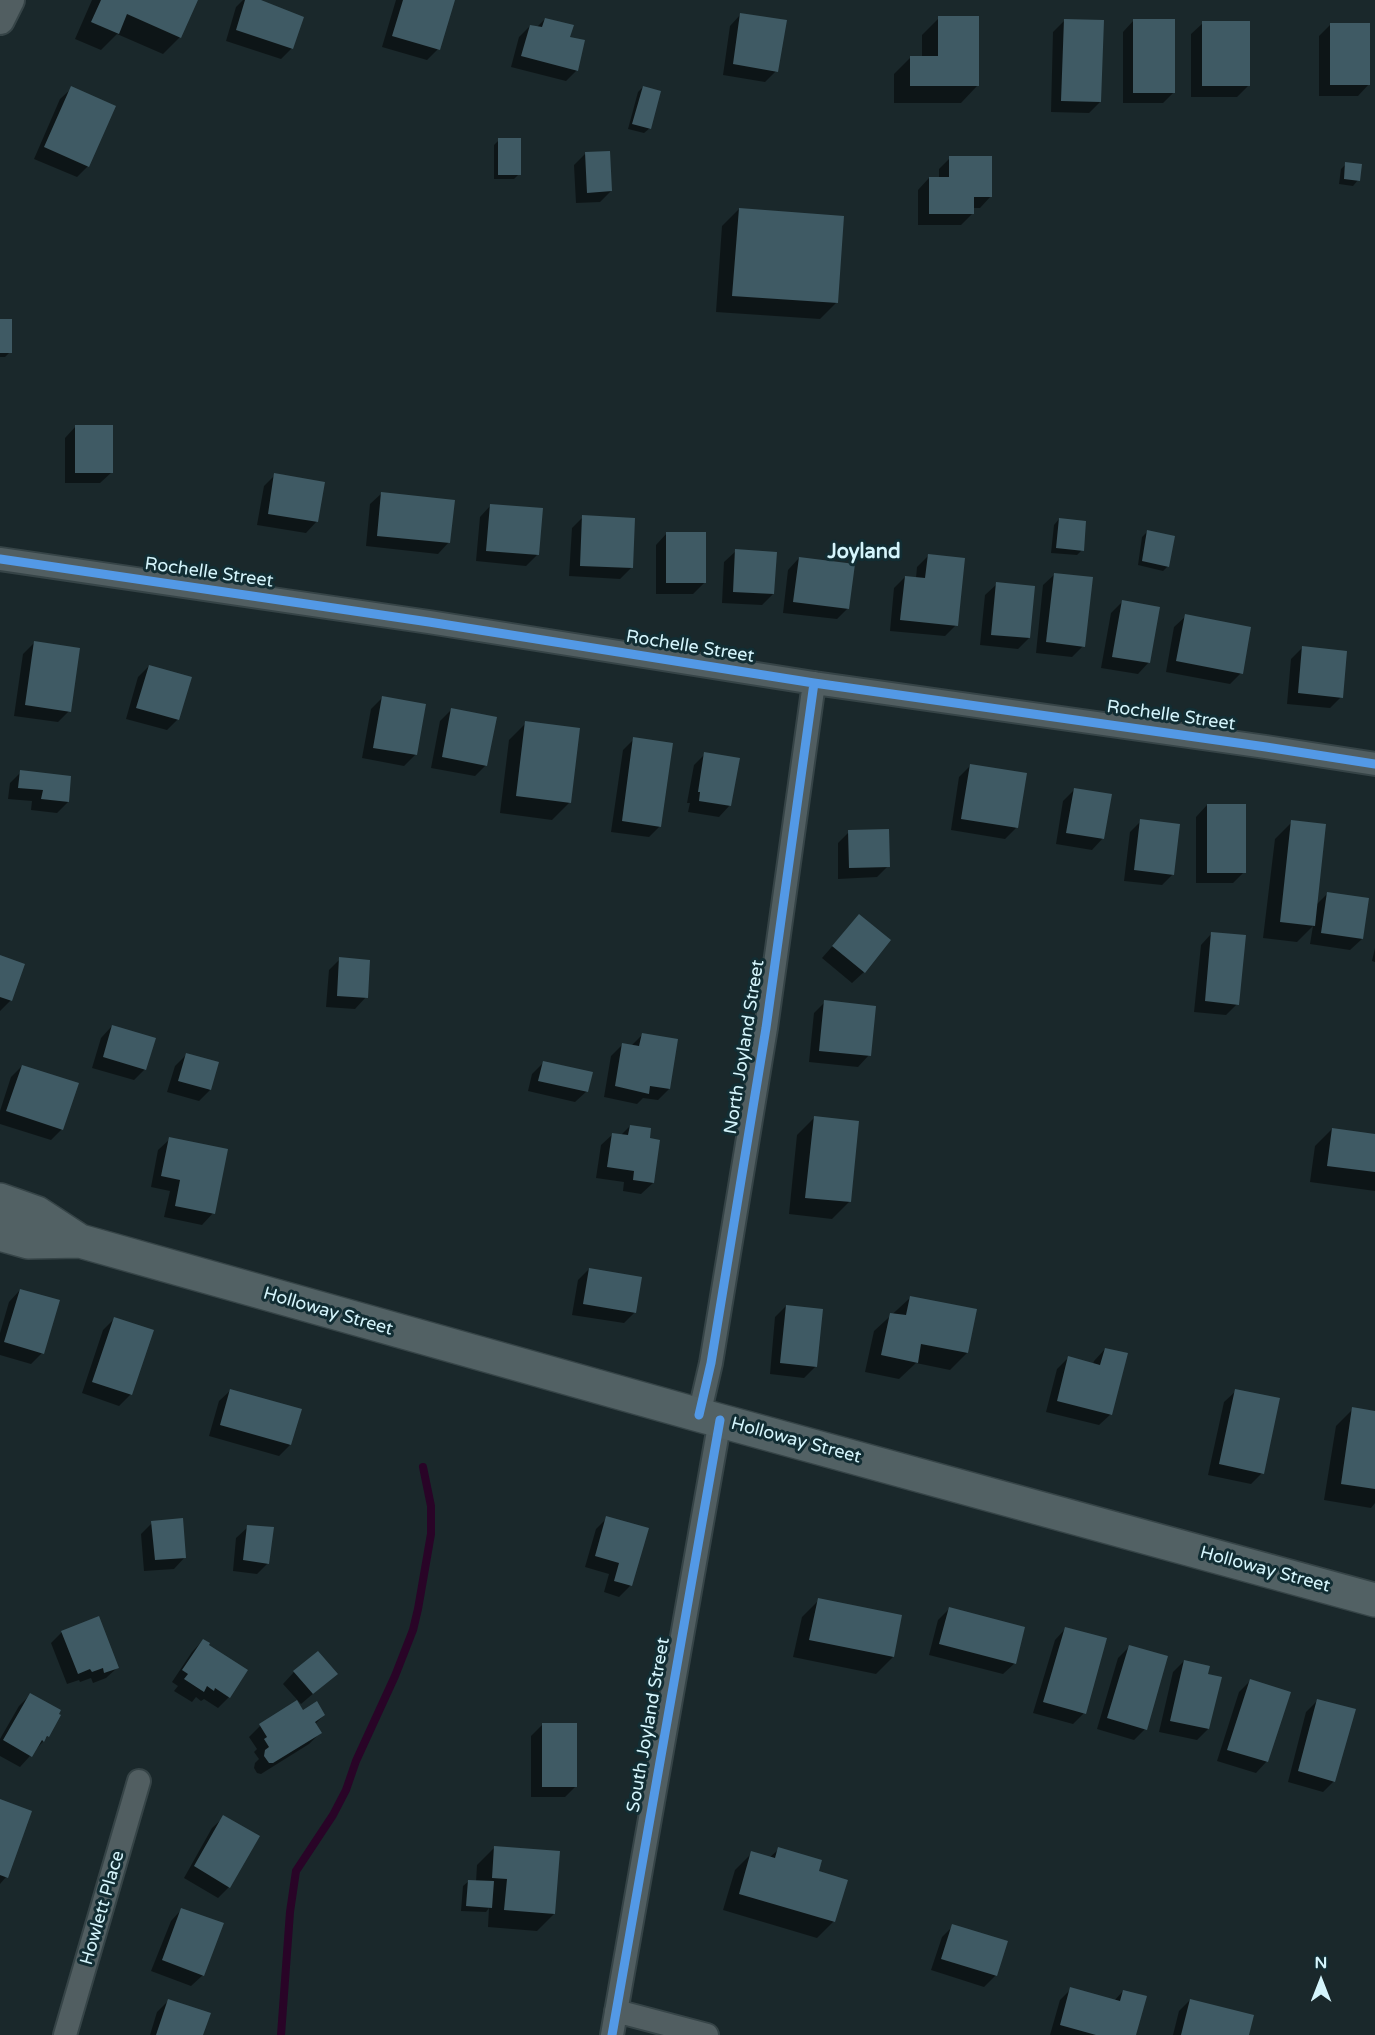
<!DOCTYPE html>
<html>
<head>
<meta charset="utf-8">
<style>
	body { margin:0 }
	#map { position:relative; width:1375px; height:2035px; overflow:hidden; background:#1a282b; font-family:"Varela Round",sans-serif }
	canvas { display:block }
	.north { position:absolute; left:1291px; top:1951px; width:60px; height:60px; -webkit-text-stroke:4px #122d33; paint-order:stroke; rotate:0deg; font-size:16px; font-weight:700; line-height:24px; text-align:center; color:#d5f5fc }
	.north::after { content:''; display:block; margin:auto; width:21px; height:27px; background:#d5f5fc; clip-path:polygon(50% 0,100% 100%,50% 72%,0 100%) }
</style>
</head>
<body>
<div id="map">
<canvas width="1375" height="2035"></canvas>
<div class="north">N</div>
</div>
<script>
const ctx = document.querySelector('canvas').getContext('2d');
ctx.lineJoin = 'round';
function paint(path, color) {
  ctx.fillStyle = color;
  ctx.fill(path, 'evenodd');
}
function toPath(rows) {
  const path = new Path2D();
  for (const r of rows) {
    path.moveTo(r[0], r[1]);
    for (let i = 2; i < r.length; i += 2) path.lineTo(r[i], r[i + 1]);
  }
  return path;
}
function stroke(path, color, width, dash) {
  ctx.strokeStyle = color;
  ctx.lineWidth = width;
  ctx.lineCap = dash ? 'butt' : 'round';
  ctx.setLineDash(dash || []);
  ctx.stroke(path);
}
function drawText(font, color, halo, rows, align = 'center') {
  ctx.font = font + ' "Varela Round",sans-serif';
  ctx.lineWidth = 6;
  ctx.setLineDash([]);
  ctx.textBaseline = 'middle';
  ctx.strokeStyle = halo;
  ctx.fillStyle = color;
  for (const [text, x, y, turn = 0] of rows) {
    ctx.save();
    ctx.translate(x, y);
    ctx.rotate((+turn || 0) * Math.PI / 180);
    ctx.textAlign = isNaN(turn) ? turn : align;
    if (halo) ctx.strokeText(text, 0, 0);
    ctx.fillText(text, 0, 0);
    ctx.restore();
  }
}
paint(toPath([
	[92,0,196,0,180,37,163,54,117,34,101,50,75,39],
	[243,0,257,0,292,48,281,59,226,41,236,7],
	[396,0,453,0,438,49,427,60,382,47],
	[741,14,776,71,765,82,723,75,730,26],
	[939,18,977,86,961,103,894,103,894,74,911,57,922,57,922,35],
	[545,19,569,38,577,70,566,81,511,67,519,37,530,26,537,27],
	[1065,20,1100,102,1089,113,1051,112,1053,32],
	[1134,20,1174,92,1163,103,1123,103,1123,32],
	[1203,23,1248,86,1237,97,1191,97,1191,34],
	[1330,25,1369,84,1358,96,1319,96,1319,36],
	[643,87,650,128,644,133,628,129,638,92],
	[72,88,88,166,77,177,34,159,60,99],
	[499,140,519,174,514,179,494,179,494,145],
	[585,154,611,191,600,202,576,203,574,165],
	[950,158,991,196,980,208,972,208,972,214,961,225,918,225,918,190,929,178,939,178,939,169],
	[1346,164,1358,180,1353,186,1339,184,1341,169],
	[739,209,837,302,820,319,716,312,722,226],
	[0,321,10,352,5,357,0,357],
	[76,426,112,472,100,483,65,483,65,438],
	[275,475,317,521,306,533,257,525,264,486],
	[382,493,449,542,438,554,366,546,370,504],
	[491,505,537,555,526,566,476,561,480,517],
	[583,517,632,567,620,579,569,576,572,528],
	[1059,519,1082,550,1077,555,1051,553,1054,525],
	[1147,532,1168,566,1163,571,1138,565,1142,537],
	[667,533,705,582,693,594,656,594,656,545],
	[736,551,773,594,762,605,722,603,724,562],
	[928,556,956,625,945,636,890,631,894,588,905,577,916,578,917,567],
	[799,558,848,608,837,619,783,613,788,570],
	[1055,574,1083,646,1072,657,1036,653,1043,585],
	[997,584,1029,638,1018,649,980,645,985,595],
	[1122,602,1149,662,1138,674,1101,668,1111,613],
	[1186,616,1241,673,1230,684,1166,672,1174,627],
	[34,643,69,711,58,722,14,716,23,654],
	[1303,647,1341,697,1330,708,1287,704,1291,659],
	[149,666,178,719,167,730,126,719,138,677],
	[382,698,416,754,404,766,362,758,371,709],
	[452,709,486,765,475,776,431,768,440,721],
	[526,723,569,803,552,820,500,813,509,740],
	[634,739,660,826,649,837,611,832,623,750],
	[705,754,730,805,719,817,688,812,690,803,687,803,694,765],
	[970,766,1016,828,1005,839,951,830,959,777],
	[21,772,68,802,57,813,31,810,32,801,8,799,10,783],
	[1074,790,1103,838,1092,850,1056,844,1063,801],
	[1207,805,1244,872,1233,883,1196,883,1196,817],
	[1141,821,1173,874,1162,885,1124,881,1130,832],
	[1292,822,1316,905,1327,894,1362,939,1350,950,1310,944,1313,926,1297,942,1263,938,1275,839],
	[849,832,888,866,877,877,838,879,838,843],
	[859,916,864,972,852,983,822,958],
	[1212,933,1237,1004,1226,1015,1194,1012,1201,945],
	[1375,948,1375,962,1372,961],
	[0,957,11,1000,0,1011],
	[340,959,366,997,355,1009,326,1007,329,970],
	[825,1002,869,1055,858,1067,809,1062,814,1013],
	[112,1026,145,1069,134,1080,92,1068,101,1038],
	[642,1035,669,1089,658,1100,643,1098,637,1104,604,1097,611,1056,622,1045,631,1046],
	[186,1055,210,1090,199,1101,167,1092,175,1066],
	[544,1062,587,1091,575,1102,528,1091,532,1074],
	[22,1066,62,1129,51,1140,0,1124,0,1111,11,1077],
	[814,1118,849,1202,832,1219,789,1214,797,1135],
	[630,1126,648,1139,653,1183,641,1194,623,1191,624,1182,596,1178,601,1145,613,1134,621,1135],
	[1332,1129,1375,1135,1375,1191,1310,1182,1315,1146],
	[170,1139,213,1213,202,1225,164,1217,170,1191,151,1187,158,1150],
	[589,1269,635,1312,624,1323,572,1315,578,1280],
	[20,1290,42,1353,31,1364,0,1355,0,1333,9,1302],
	[910,1298,967,1353,950,1370,916,1363,899,1379,865,1372,874,1331],
	[786,1306,816,1366,804,1378,770,1374,775,1317],
	[114,1319,131,1394,119,1406,82,1393,103,1330],
	[1105,1349,1111,1414,1099,1425,1046,1412,1057,1369,1068,1358,1093,1364,1094,1361],
	[231,1390,290,1445,279,1456,209,1436,219,1401],
	[1236,1391,1262,1473,1251,1484,1208,1475,1224,1402],
	[1353,1409,1375,1412,1375,1503,1371,1508,1324,1500,1336,1426],
	[607,1518,647,1529,630,1586,619,1597,604,1592,609,1574,585,1567,596,1529],
	[152,1523,185,1557,174,1569,144,1571,141,1534],
	[248,1527,268,1563,257,1574,233,1571,236,1538],
	[819,1600,893,1657,876,1674,793,1657,802,1617],
	[949,1609,1015,1663,1003,1674,929,1655,938,1620],
	[1066,1628,1084,1713,1073,1724,1033,1713,1055,1640],
	[62,1632,118,1667,106,1678,93,1683,91,1678,80,1682,79,1680,67,1684,51,1643],
	[203,1640,229,1697,218,1708,204,1699,201,1701,196,1697,192,1702,174,1691,178,1686,172,1682,192,1652],
	[1129,1647,1145,1729,1134,1740,1097,1729,1118,1658],
	[1184,1661,1206,1675,1208,1729,1197,1740,1159,1732,1173,1672],
	[294,1672,336,1674,301,1704,283,1684],
	[1250,1681,1267,1761,1256,1773,1217,1761,1239,1692],
	[30,1695,48,1736,20,1767,0,1756,0,1739,19,1706],
	[1317,1701,1334,1781,1323,1792,1288,1782,1306,1712],
	[297,1702,302,1712,324,1715,315,1724,320,1733,309,1744,261,1774,257,1773,254,1768,255,1763,259,1759,254,1752,257,1749,249,1737,260,1726],
	[542,1725,576,1786,565,1797,531,1797,531,1736],
	[0,1801,6,1877,0,1884],
	[224,1817,229,1887,218,1898,184,1878,212,1828],
	[494,1848,554,1914,537,1931,488,1927,489,1908,486,1912,461,1911,463,1886,469,1881,476,1882,477,1865],
	[779,1849,817,1872,834,1921,817,1938,723,1910,735,1870,752,1853,769,1858],
	[182,1909,203,1975,191,1986,151,1971,171,1921],
	[953,1926,996,1975,984,1987,931,1970,942,1937],
	[1071,1989,1114,2001,1123,1991,1134,2035,1050,2035,1060,2000],
	[1190,2000,1248,2035,1173,2035,1179,2011],
	[168,2001,202,2035,150,2035,157,2012]
]), '#0007');
stroke(toPath([
	[281,2035,290,1912,296,1871,333,1815,346,1790,356,1761,395,1676,413,1630,418,1609,431,1534,431,1506,423,1467]
]), '#290427', 8);
paint(toPath([
	[101,0,198,0,181,38,127,14,119,34,91,22],
	[245,0,261,0,304,17,293,49,236,30],
	[403,0,455,0,440,50,392,36],
	[740,13,787,20,778,72,733,64],
	[938,16,979,16,979,86,910,86,910,56,938,56],
	[545,18,574,25,570,37,585,40,578,71,521,56,530,25,542,27],
	[1064,19,1104,20,1101,102,1061,101],
	[1133,19,1175,19,1175,93,1133,93],
	[1202,21,1250,21,1250,86,1202,86],
	[1330,23,1370,23,1370,85,1330,85],
	[71,86,116,106,89,167,44,147],
	[643,86,661,91,651,129,632,124],
	[498,138,521,138,521,175,498,175],
	[610,151,612,191,587,193,585,152],
	[949,156,992,156,992,197,974,197,974,214,929,214,929,177,949,177],
	[1345,162,1362,164,1360,181,1344,179],
	[739,208,844,216,838,303,732,296],
	[0,319,12,319,12,353,0,353],
	[75,425,113,425,113,473,75,473],
	[274,473,325,482,318,522,268,514],
	[381,492,455,500,450,543,377,536],
	[490,504,543,508,539,555,486,551],
	[582,515,635,518,633,568,580,566],
	[1059,518,1086,521,1084,551,1056,548],
	[1147,530,1175,536,1169,567,1142,561],
	[666,532,706,532,706,583,666,583],
	[735,549,777,552,774,594,733,592],
	[928,554,965,558,958,626,900,620,905,576,925,578],
	[799,557,855,564,849,609,793,602],
	[1054,573,1093,577,1085,647,1046,642],
	[996,582,1035,586,1030,638,991,635],
	[1122,600,1160,607,1150,663,1112,657],
	[1185,614,1251,627,1243,674,1176,661],
	[34,641,80,648,71,712,25,705],
	[1302,646,1347,651,1343,698,1298,693],
	[149,665,192,677,179,720,136,708],
	[382,696,426,704,417,755,373,748],
	[451,708,497,717,487,766,442,757],
	[525,721,580,728,571,803,516,796],
	[633,737,673,743,661,827,622,821],
	[704,752,740,758,731,806,699,801,700,792,698,792],
	[970,764,1027,773,1018,828,961,819],
	[20,770,71,776,69,802,41,799,43,790,18,788],
	[1074,788,1112,794,1104,839,1066,833],
	[1207,804,1246,804,1246,873,1207,873],
	[1140,819,1180,824,1174,875,1134,870],
	[1291,820,1326,824,1315,926,1280,922],
	[889,829,890,867,849,868,848,830],
	[1327,892,1369,898,1363,939,1321,933],
	[859,914,891,940,865,973,832,946],
	[1211,932,1246,935,1239,1005,1205,1001],
	[0,955,25,964,12,1001,0,997],
	[339,957,370,960,368,998,337,996],
	[824,1000,876,1006,871,1056,819,1051],
	[112,1025,156,1038,146,1070,103,1057],
	[642,1033,678,1039,670,1089,650,1086,649,1094,615,1086,622,1043,639,1046],
	[186,1053,219,1062,211,1090,178,1081],
	[543,1061,593,1072,588,1092,538,1081],
	[22,1065,79,1083,63,1130,6,1111],
	[814,1116,859,1121,851,1202,805,1198],
	[630,1125,651,1128,650,1138,660,1140,654,1183,633,1180,634,1171,607,1167,612,1133,628,1135],
	[1332,1128,1375,1134,1375,1172,1327,1166],
	[169,1137,228,1149,215,1214,175,1206,180,1180,161,1176],
	[589,1268,642,1277,636,1313,583,1304],
	[20,1289,60,1300,44,1354,4,1342],
	[910,1296,977,1309,968,1353,921,1344,918,1363,881,1355,890,1313,906,1315],
	[786,1305,823,1309,817,1367,780,1363],
	[114,1317,154,1330,132,1395,92,1382],
	[1105,1348,1128,1353,1112,1415,1057,1401,1068,1356,1100,1365],
	[230,1389,302,1409,291,1445,220,1425],
	[1235,1389,1280,1398,1264,1474,1219,1464],
	[1352,1407,1375,1411,1375,1489,1341,1484],
	[606,1516,649,1528,632,1586,614,1581,619,1563,595,1556],
	[183,1518,186,1558,155,1560,151,1521],
	[247,1525,274,1527,269,1564,243,1560],
	[818,1598,902,1615,894,1657,809,1640],
	[949,1607,1025,1627,1016,1664,939,1644],
	[99,1616,119,1668,104,1673,103,1668,92,1672,90,1669,78,1674,61,1631],
	[1065,1627,1107,1638,1086,1714,1043,1702],
	[203,1639,210,1643,209,1645,248,1670,230,1698,215,1688,214,1691,207,1686,204,1692,184,1679,188,1674,182,1670],
	[1129,1645,1168,1656,1147,1730,1107,1718],
	[318,1651,338,1674,313,1694,293,1671],
	[1184,1660,1210,1666,1208,1674,1222,1677,1209,1729,1170,1721],
	[1250,1679,1291,1692,1268,1762,1227,1750],
	[30,1693,61,1710,59,1714,61,1715,49,1737,47,1736,44,1742,42,1740,32,1757,3,1740],
	[1317,1699,1356,1709,1335,1782,1298,1771],
	[297,1700,303,1710,317,1701,325,1715,315,1722,322,1733,273,1763,269,1763,264,1756,265,1750,269,1747,264,1739,267,1737,259,1724],
	[542,1723,577,1723,577,1787,542,1787],
	[0,1799,32,1811,8,1878,0,1875],
	[223,1815,260,1836,230,1888,194,1866],
	[494,1846,560,1851,555,1914,504,1910,507,1879,492,1878],
	[778,1847,822,1860,819,1871,848,1880,835,1922,739,1894,751,1851,775,1858],
	[468,1880,494,1881,492,1908,466,1906],
	[181,1908,224,1923,204,1976,162,1960],
	[952,1924,1008,1941,997,1976,941,1959],
	[1070,1987,1120,2001,1123,1990,1147,1996,1136,2035,1096,2035,1060,2025],
	[168,1999,211,2013,203,2035,156,2035],
	[1190,1999,1254,2015,1249,2035,1181,2035]
]), '#3f5a64');
const minor = toPath([
	[0,559,429,622,814,683,1266,747,1375,764],
	[699,1415,711,1363,766,1028,814,683],
	[616,2011,707,2035],
	[65,2035,139,1781],
	[612,2035,720,1420]
]);
const tertiary = toPath([
	[0,20,10,0]
]);
const trunk = toPath([
	[0,1200,37,1213,80,1241],
	[0,1234,28,1242,80,1241,699,1415,1375,1600]
]);
stroke(minor, '#364447', 26);
stroke(tertiary, '#364447', 32);
stroke(trunk, '#364447', 36);
stroke(minor, '#515e61', 22);
stroke(tertiary, '#515e61', 28);
stroke(trunk, '#526164', 33);
stroke(toPath([
	[0,559,429,622,814,683,1266,747,1375,764],
	[699,1415,711,1363,766,1028,814,683],
	[612,2035,720,1420]
]), '#5399e6', 9);
drawText('18px', '#d5f5fc', '#122d33', [
	["Rochelle Street",209,573,8],
	["Rochelle Street",690,647,9],
	["Rochelle Street",1171,716,8],
	["North Joyland Street",745,1047,-81],
	["Holloway Street",328,1312,16],
	["Holloway Street",796,1441,15],
	["Holloway Street",1265,1570,15],
	["South Joyland Street",649,1725,-80],
	["Howlett Place",103,1908,-74]
]);
drawText('bold 20px', '#d5f5fc', '#122d33', [
	["Joyland",864,553]
]);
</script>
</body>
</html>
